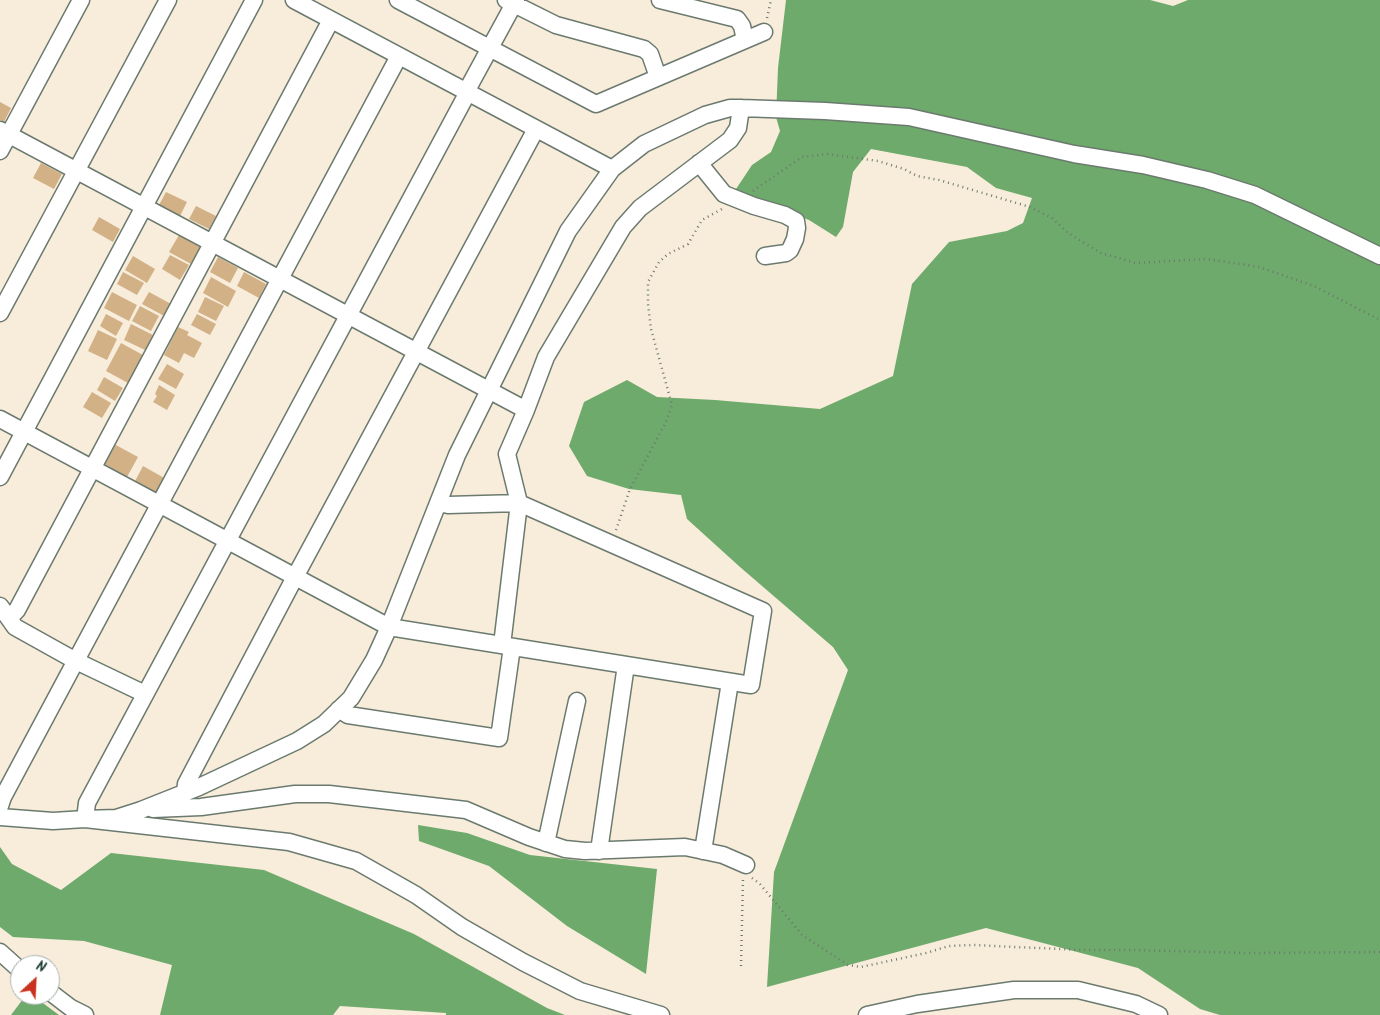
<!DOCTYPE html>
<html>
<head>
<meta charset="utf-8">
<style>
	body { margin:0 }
	#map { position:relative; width:1380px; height:1015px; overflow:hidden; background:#f8ecdb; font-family:Kalam,sans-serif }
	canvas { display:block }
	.north { position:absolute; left:10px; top:955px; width:50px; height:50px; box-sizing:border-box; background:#fff; border:1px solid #a5b1ae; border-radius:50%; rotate:25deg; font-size:14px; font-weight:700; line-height:20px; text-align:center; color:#1f3d34 }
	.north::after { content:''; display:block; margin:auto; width:18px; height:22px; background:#c8321e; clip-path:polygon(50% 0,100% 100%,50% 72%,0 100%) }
</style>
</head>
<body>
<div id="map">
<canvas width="1380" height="1015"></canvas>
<div class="north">N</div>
</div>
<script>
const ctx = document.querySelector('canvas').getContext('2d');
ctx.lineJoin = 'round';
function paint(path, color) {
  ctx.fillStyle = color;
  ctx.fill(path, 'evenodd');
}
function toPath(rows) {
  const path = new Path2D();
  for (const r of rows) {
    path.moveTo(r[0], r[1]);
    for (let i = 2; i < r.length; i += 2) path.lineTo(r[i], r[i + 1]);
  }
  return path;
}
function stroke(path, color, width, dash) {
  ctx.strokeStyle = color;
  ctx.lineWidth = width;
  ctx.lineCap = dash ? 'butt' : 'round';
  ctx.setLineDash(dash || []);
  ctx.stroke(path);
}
paint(toPath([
	[786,0,1150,0,1173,6,1188,0,1380,0,1380,1015,1220,1015,1200,1009,1138,968,986,928,767,987,774,872,848,670,833,647,740,567,687,519,681,495,629,489,587,476,569,446,584,402,627,380,657,397,715,400,820,409,893,376,912,284,949,242,1007,231,1023,223,1032,198,996,188,967,167,871,149,853,172,843,227,836,237,809,220,755,199,734,192,752,165,771,152,780,131,776,117,778,68],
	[418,825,467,833,530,855,657,869,646,974,567,926,489,866,419,841],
	[0,847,12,864,61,890,111,853,264,870,414,934,547,1008,565,1015,446,1015,446,1013,340,1006,333,1015,160,1015,172,965,84,941,13,937,0,927],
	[26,995,32,995,59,1015,11,1015]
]), '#6eaa6b');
paint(toPath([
	[0,102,11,108,4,122,0,120],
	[41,163,62,174,54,189,33,178],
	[166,192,187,202,180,216,159,205],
	[196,206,216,216,209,229,189,219],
	[99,217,120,229,113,242,92,230],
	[179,235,200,247,191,264,169,252],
	[170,255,189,265,180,280,162,269],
	[133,256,155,269,147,283,125,270],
	[218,257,238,268,230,283,210,272],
	[123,272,144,283,137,295,117,284],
	[244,272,266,284,259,298,237,286],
	[211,277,236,291,228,307,203,293],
	[112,292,137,305,129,321,104,308],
	[149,292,173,305,166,317,142,304],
	[205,297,224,306,216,321,198,312],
	[140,306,159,316,151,331,132,321],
	[106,314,123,323,116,336,100,326],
	[197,314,216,324,210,335,191,325],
	[131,324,153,335,145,350,124,340],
	[178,327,189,332,187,335,202,343,194,358,184,353,179,363,164,355],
	[98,330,117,339,107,360,88,351],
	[121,343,143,355,128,383,106,371],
	[167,364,184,374,176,389,158,379],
	[104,377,123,388,115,401,97,390],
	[159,385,175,395,167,410,153,402,157,396,155,394],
	[92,392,111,403,102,418,83,407],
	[114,444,138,457,127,477,103,463],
	[143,466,166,479,156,496,134,483]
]), '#d3b187');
const minor = toPath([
	[294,0,612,169],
	[398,0,596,104,764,32],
	[506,0,556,25,644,49,650,54,658,77],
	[660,0,737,19,742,26,745,40],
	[466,92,516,0],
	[468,92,87,803,85,819,289,842,356,861,416,895,462,927,523,962,580,991,661,1015],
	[0,130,526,410],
	[0,151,81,0],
	[699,163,724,194,754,206,785,215,796,221,797,228,795,239,790,250,786,253,765,256],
	[0,313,168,0],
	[0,419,389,627,751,685,763,611,519,503,448,505,438,503],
	[0,477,254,0],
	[0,606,15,627,76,661,145,694],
	[9,618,17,610,331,20],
	[502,645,519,503,507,454,526,410,546,357,623,227,640,208,730,140,738,128,741,108],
	[339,709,348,715,499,738,512,647],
	[185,792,186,784,295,577,536,129],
	[0,806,3,797,399,56],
	[153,809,201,807,295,794,329,794,466,810,529,837,565,849,585,851,685,847,723,855,746,865],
	[0,817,53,821,85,819,116,818,141,810,199,787,297,741,324,724,351,698,374,660,389,627,457,455,568,231,612,169,644,144,705,115,730,108,741,108,825,111,909,117,1074,154,1143,165,1207,180,1255,195,1380,256],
	[546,843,577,701],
	[599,851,626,665],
	[703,851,730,682],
	[0,952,20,970],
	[50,992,71,1008,85,1015],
	[867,1015,917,1004,1014,990,1078,990,1136,1004,1159,1015]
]);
stroke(minor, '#6b7a6e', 19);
stroke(toPath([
	[767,18,771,0],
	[753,191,802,157,827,154,878,161,904,169,917,176,939,180,1030,207,1052,218,1068,233,1101,253,1136,263,1207,259,1259,267,1314,286,1380,320],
	[616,530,630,489,666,422,672,405,651,329,648,304,648,282,659,262,668,254,688,244,702,220,722,209],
	[752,878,760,884,802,935,848,965,861,967,926,953,949,946,973,945,1081,950,1134,950,1248,953,1380,952],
	[741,966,743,878]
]), '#6b7a6e', 2.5, [1, 4]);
stroke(minor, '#fff', 16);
</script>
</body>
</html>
